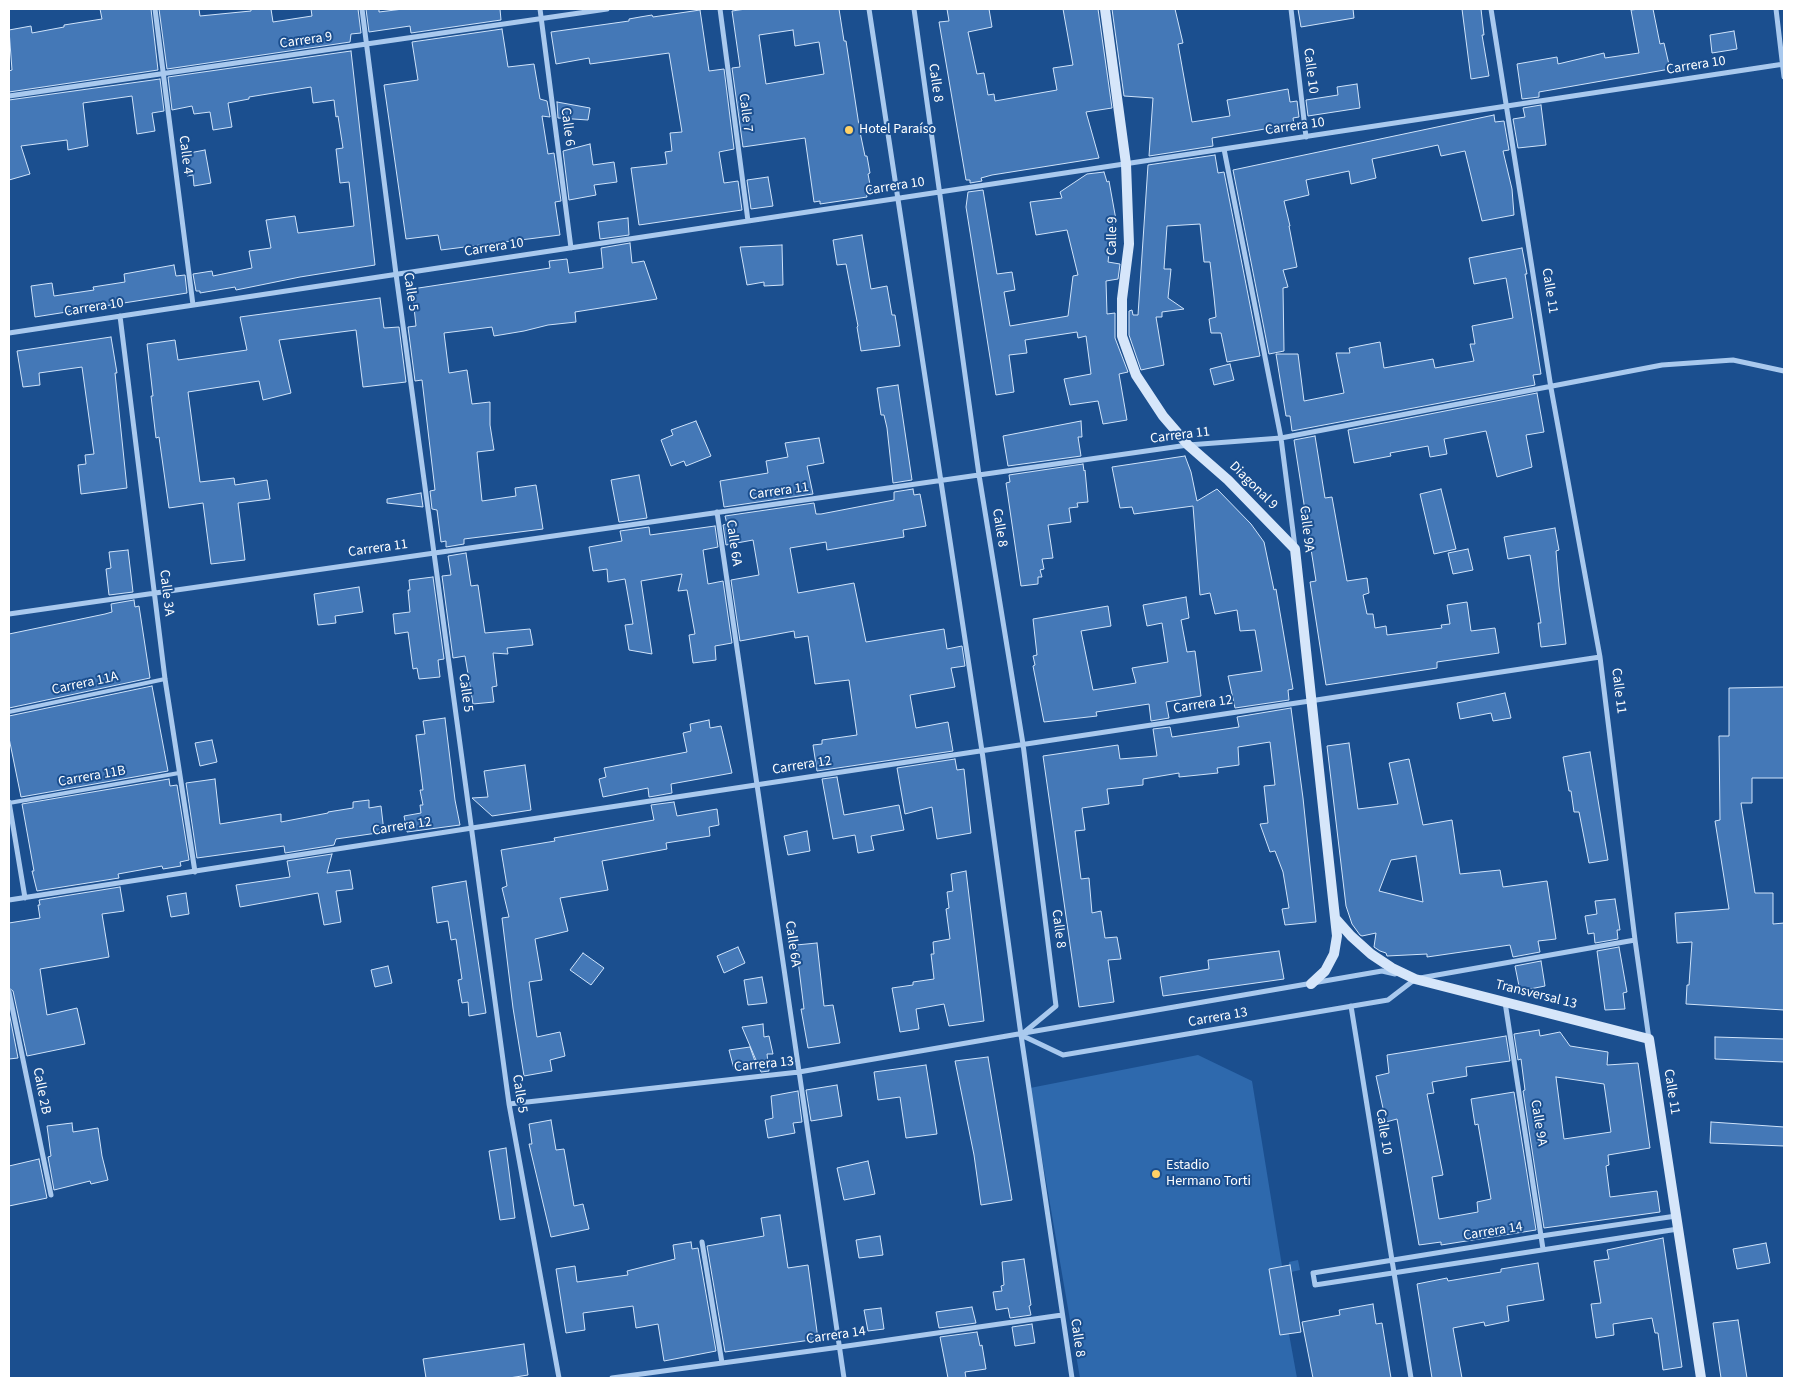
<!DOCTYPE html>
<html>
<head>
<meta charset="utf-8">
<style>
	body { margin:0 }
	#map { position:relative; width:1793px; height:1387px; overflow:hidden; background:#1b4f8f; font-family:"Source Sans 3",sans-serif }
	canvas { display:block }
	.frame { position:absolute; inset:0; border:10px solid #fff; pointer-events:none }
</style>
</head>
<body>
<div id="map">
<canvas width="1793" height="1387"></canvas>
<div class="frame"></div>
</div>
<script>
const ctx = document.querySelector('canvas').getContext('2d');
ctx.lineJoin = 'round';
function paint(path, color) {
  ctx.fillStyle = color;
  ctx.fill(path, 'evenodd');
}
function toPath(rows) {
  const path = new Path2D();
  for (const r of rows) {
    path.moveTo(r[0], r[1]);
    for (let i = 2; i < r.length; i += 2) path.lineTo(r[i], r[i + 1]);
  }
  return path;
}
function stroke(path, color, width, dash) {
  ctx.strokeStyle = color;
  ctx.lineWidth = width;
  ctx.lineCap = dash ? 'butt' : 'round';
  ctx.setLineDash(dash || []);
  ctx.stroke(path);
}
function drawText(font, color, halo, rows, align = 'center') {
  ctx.font = font + ' "Source Sans 3",sans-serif';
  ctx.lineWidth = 4;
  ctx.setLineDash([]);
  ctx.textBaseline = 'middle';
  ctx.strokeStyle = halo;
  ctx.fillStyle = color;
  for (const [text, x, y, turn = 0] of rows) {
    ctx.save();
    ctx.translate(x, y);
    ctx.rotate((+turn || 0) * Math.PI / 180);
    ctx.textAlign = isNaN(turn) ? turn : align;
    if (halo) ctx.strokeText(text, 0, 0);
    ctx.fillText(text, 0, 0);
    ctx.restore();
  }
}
paint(toPath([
	[1198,1055,1252,1081,1282,1266,1289,1265,1289,1262,1298,1260,1300,1270,1291,1272,1301,1333,1289,1334,1297,1378,1080,1378,1030,1088]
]), '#2e69ad');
const building = toPath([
	[100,9,151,9,158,70,9,92,9,71,12,70,9,30,31,26,32,33,64,27,64,25,102,19,100,9],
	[159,9,199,9,200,16,251,11,251,9,271,9,273,22,312,16,311,9,358,9,361,33,351,34,350,42,167,69,159,9],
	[366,9,379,9,379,12,403,9,500,9,501,20,411,33,410,26,369,32,366,9],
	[746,9,839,9,844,41,846,41,860,132,865,156,867,156,870,173,868,174,871,190,866,191,867,197,820,204,820,201,814,202,805,138,743,147,732,68,740,67,732,11,746,9],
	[793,30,795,46,819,42,824,74,766,84,759,35,793,30],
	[947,9,989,9,992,27,968,32,977,74,984,73,988,95,994,94,995,101,1057,90,1053,68,1073,65,1063,9,1098,9,1112,108,1086,112,1099,158,992,175,981,178,982,181,970,183,970,180,966,180,939,22,949,21,947,9],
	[1112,9,1175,9,1183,43,1178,44,1192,122,1230,116,1227,100,1288,89,1290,102,1297,101,1299,117,1293,118,1294,124,1212,138,1213,146,1149,156,1153,98,1124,96,1112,9],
	[1298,9,1353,9,1354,18,1301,27,1298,9],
	[1462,9,1481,9,1484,35,1482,35,1489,76,1471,79,1462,9],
	[1640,9,1653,9,1660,44,1664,43,1670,69,1539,92,1539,97,1522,99,1517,64,1557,57,1558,64,1604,53,1605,58,1639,53,1631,10,1640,9],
	[700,10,709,71,724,69,734,149,719,152,724,183,738,181,742,210,639,225,631,168,667,164,665,152,672,151,670,133,682,132,669,53,590,64,589,58,556,64,551,32,629,21,629,19,640,17,652,15,653,17,700,10],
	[502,29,508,67,534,64,540,99,547,101,550,117,542,116,548,154,554,153,561,201,555,202,560,235,441,250,438,235,406,239,384,85,418,80,412,42,502,29],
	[1734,31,1737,49,1712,53,1710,35,1734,31],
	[351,51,375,265,300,277,236,290,235,287,200,293,200,291,196,291,193,274,212,271,213,276,252,268,249,251,271,248,266,220,295,216,298,233,354,226,349,182,340,183,336,149,343,148,338,116,336,117,334,100,313,103,311,87,249,97,249,99,228,103,232,127,213,130,210,112,194,114,192,106,172,110,168,77,351,51],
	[160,79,164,111,152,113,155,131,137,134,132,96,83,103,88,146,68,150,67,140,21,146,30,174,9,180,9,100,160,79],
	[1357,84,1360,108,1308,116,1306,100,1338,95,1337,87,1357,84],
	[557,102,590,108,588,120,558,118,557,102],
	[1541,105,1546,145,1518,148,1513,119,1525,117,1523,108,1541,105],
	[1494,115,1495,122,1504,121,1509,150,1503,151,1512,189,1514,215,1482,221,1465,151,1441,156,1438,145,1372,159,1376,178,1351,184,1349,171,1306,180,1309,195,1284,201,1290,226,1289,226,1297,267,1283,270,1288,287,1283,288,1284,351,1269,354,1233,170,1494,115],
	[590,144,593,165,614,162,617,182,594,185,596,195,569,200,563,151,590,144],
	[205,150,211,183,194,186,193,175,187,176,184,154,205,150],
	[1215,155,1218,173,1224,172,1260,356,1227,362,1221,333,1211,333,1209,319,1216,317,1214,297,1210,262,1204,262,1200,224,1167,226,1164,269,1171,269,1168,298,1184,309,1162,312,1162,317,1156,317,1164,365,1141,370,1129,335,1129,311,1132,310,1133,315,1138,315,1148,165,1215,155],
	[1104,172,1107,182,1109,181,1116,220,1113,220,1108,262,1120,264,1118,279,1106,281,1107,314,1115,313,1115,338,1128,372,1119,374,1127,420,1103,424,1098,401,1070,405,1064,379,1091,374,1086,336,1078,338,1077,332,1025,340,1027,353,1009,355,1014,392,996,395,966,207,968,192,983,190,997,274,1012,272,1015,290,1004,292,1010,326,1068,316,1073,276,1078,275,1067,230,1036,235,1030,202,1062,198,1060,192,1087,174,1104,172],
	[768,177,773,206,751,209,747,180,768,177],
	[628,218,629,235,600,239,598,222,628,218],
	[862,235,871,289,887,286,892,315,895,315,900,346,861,351,857,327,858,326,846,264,837,265,833,240,862,235],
	[630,243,632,263,644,261,657,299,575,312,576,322,548,325,524,331,494,336,492,327,444,333,449,373,467,370,472,404,490,402,490,425,494,450,477,452,482,501,516,496,515,488,536,485,543,529,464,539,464,544,446,547,446,541,441,542,437,510,432,509,430,491,435,490,422,380,415,381,408,327,416,326,412,289,550,268,549,261,567,259,569,273,603,268,601,248,630,243],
	[782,245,783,285,764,286,764,282,747,285,740,247,782,245],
	[1522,248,1527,274,1525,274,1541,374,1533,375,1535,385,1292,431,1290,416,1286,416,1276,354,1298,354,1304,401,1344,393,1336,353,1350,353,1349,348,1380,342,1384,368,1433,359,1435,368,1474,361,1470,344,1475,344,1472,326,1513,318,1506,278,1474,284,1469,258,1522,248],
	[174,265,176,276,185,275,187,293,35,317,31,286,52,283,54,296,94,290,93,287,125,282,124,274,174,265],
	[380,298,384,328,399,327,406,382,363,387,356,330,279,340,291,393,263,400,259,381,188,392,200,482,234,478,235,485,267,480,270,499,238,503,245,560,211,564,203,503,169,508,159,437,156,438,151,396,153,396,147,344,175,340,178,360,247,350,240,317,380,298],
	[111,337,117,373,115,373,127,488,81,494,78,465,86,464,85,455,94,454,82,367,39,373,40,385,23,387,17,351,111,337],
	[1230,364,1234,380,1214,385,1210,369,1230,364],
	[898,385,912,480,893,483,887,428,884,415,881,415,877,388,898,385],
	[1537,393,1544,432,1526,435,1532,467,1497,477,1486,431,1444,439,1447,454,1430,457,1428,446,1390,453,1391,456,1354,463,1348,430,1537,393],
	[696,421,711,456,686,466,684,461,671,466,661,440,673,435,671,430,696,421],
	[1081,421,1082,437,1078,437,1081,456,1008,466,1003,436,1081,421],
	[1315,436,1325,498,1332,497,1347,581,1367,578,1369,593,1363,595,1367,614,1373,614,1375,628,1386,626,1387,635,1442,628,1441,625,1450,624,1447,605,1467,602,1471,631,1495,628,1499,653,1437,662,1437,668,1326,685,1310,582,1316,581,1294,440,1315,436],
	[819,438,824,463,807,466,813,494,724,507,720,481,768,473,766,461,788,457,785,443,819,438],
	[1185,456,1191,472,1197,501,1217,489,1251,524,1264,542,1274,590,1276,589,1293,689,1288,690,1289,700,1235,708,1228,676,1262,671,1255,630,1240,631,1237,610,1215,614,1210,593,1200,595,1193,506,1134,514,1132,507,1120,508,1112,467,1185,456],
	[1083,464,1084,471,1085,470,1088,502,1077,503,1078,507,1069,508,1071,522,1048,525,1053,558,1042,559,1044,569,1040,570,1042,577,1038,577,1038,584,1021,586,1006,483,1010,482,1009,475,1083,464],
	[639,475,647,518,619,522,611,480,639,475],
	[913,489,914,495,920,494,926,526,903,530,904,537,827,550,826,542,790,548,798,593,854,583,866,642,944,629,947,649,962,646,965,666,951,668,955,687,910,695,916,728,948,722,953,751,817,771,813,745,822,744,822,740,857,735,849,680,815,684,808,636,795,638,794,631,740,641,731,580,759,575,753,540,726,545,723,525,727,524,725,516,814,503,816,514,821,514,894,500,894,492,913,489],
	[1441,489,1456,549,1434,554,1420,494,1441,489],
	[421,493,423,507,387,503,387,499,421,493],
	[715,526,718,547,703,550,708,584,723,581,732,643,715,646,716,660,693,663,689,635,695,634,687,590,678,591,682,574,641,581,652,654,629,650,625,625,633,624,625,579,608,582,607,569,593,571,589,547,622,541,620,531,649,527,650,535,715,526],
	[1555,528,1559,550,1556,551,1559,586,1566,644,1541,647,1538,623,1541,623,1530,555,1508,559,1504,537,1555,528],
	[1468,549,1473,570,1453,574,1448,553,1468,549],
	[128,550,133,592,109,595,106,569,111,568,109,552,128,550],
	[466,553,471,586,478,585,485,633,530,629,533,645,507,648,508,654,493,653,497,686,492,687,494,702,473,704,465,656,453,658,442,576,451,575,448,556,466,553],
	[433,577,444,659,438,660,440,677,419,679,417,668,413,669,408,632,395,634,393,614,410,612,408,590,410,590,409,580,433,577],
	[359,587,363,612,335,616,336,623,318,625,314,594,359,587],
	[1186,597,1189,618,1181,620,1187,652,1195,651,1201,696,1166,702,1169,718,1151,721,1149,704,1096,712,1097,716,1044,722,1033,666,1035,665,1033,656,1037,655,1033,619,1108,606,1111,626,1081,631,1093,690,1136,683,1132,668,1168,662,1162,623,1147,626,1143,605,1186,597],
	[134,600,135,607,139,606,150,678,9,708,9,634,105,614,112,612,111,604,134,600],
	[152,686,168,771,21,797,9,738,9,716,152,686],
	[1784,687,1784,778,1752,778,1752,803,1741,803,1755,893,1773,893,1773,924,1784,923,1784,1010,1686,1004,1687,985,1689,985,1692,942,1677,943,1675,913,1729,909,1715,821,1720,820,1719,736,1729,736,1729,688,1784,687],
	[1505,693,1511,718,1493,721,1491,713,1460,719,1457,703,1505,693],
	[1291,708,1303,798,1316,922,1285,925,1282,909,1289,908,1283,872,1275,851,1270,852,1260,824,1268,823,1264,786,1275,785,1270,742,1238,747,1239,765,1217,768,1218,773,1179,777,1179,773,1143,779,1143,785,1107,789,1109,804,1082,808,1085,830,1075,831,1081,879,1089,878,1092,913,1101,911,1105,938,1117,937,1121,959,1108,960,1114,1002,1079,1007,1043,756,1118,745,1120,759,1157,756,1153,729,1170,727,1172,737,1239,727,1237,717,1291,708],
	[445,718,455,800,460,825,407,832,404,816,421,813,420,805,423,805,420,790,423,790,416,735,425,734,423,721,445,718],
	[709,720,710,728,721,726,732,773,671,784,672,793,649,797,648,788,603,797,599,779,606,777,604,768,687,752,683,733,691,731,690,724,709,720],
	[212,740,217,762,200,766,195,743,212,740],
	[1349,743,1358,809,1398,804,1389,763,1409,759,1423,825,1452,820,1460,874,1500,870,1503,887,1547,881,1556,939,1538,941,1540,952,1513,957,1510,945,1427,957,1427,954,1387,956,1386,953,1380,951,1374,947,1376,933,1362,936,1360,935,1352,924,1346,906,1327,746,1349,743],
	[1416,856,1423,902,1379,891,1391,860,1416,856],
	[1590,752,1608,860,1589,863,1579,812,1574,812,1571,791,1569,791,1563,757,1590,752],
	[955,759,957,770,964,769,971,833,937,839,932,807,905,814,897,768,955,759],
	[525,765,531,810,492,816,472,798,488,797,484,771,525,765],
	[837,777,844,815,899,805,904,830,871,836,874,850,858,853,855,835,833,839,822,779,837,777],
	[169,779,170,786,177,785,189,860,180,862,181,866,163,869,162,866,118,874,119,878,37,891,32,871,34,871,22,804,169,779],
	[215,779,220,824,281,814,281,822,328,813,328,812,353,808,353,802,369,800,369,808,381,806,384,832,336,839,334,845,285,853,284,846,197,858,186,783,215,779],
	[674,802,677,816,717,809,719,825,709,827,710,836,666,843,667,849,602,861,608,890,560,898,568,931,535,939,542,980,529,982,537,1037,560,1032,565,1056,550,1060,552,1071,524,1076,513,1008,502,918,509,917,502,888,507,886,501,850,555,841,554,838,654,820,651,805,674,802],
	[807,831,810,851,788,855,784,836,807,831],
	[332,854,327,873,350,870,353,889,336,891,341,922,324,925,318,893,240,907,236,885,290,877,287,861,332,854],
	[966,871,984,1021,949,1026,944,1004,916,1009,919,1029,900,1032,892,988,913,985,913,982,934,979,931,954,934,954,933,942,950,939,946,909,949,908,947,892,953,891,951,874,966,871],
	[466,881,486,1013,469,1016,468,1002,462,1003,458,980,462,979,456,939,451,940,448,921,437,923,432,887,466,881],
	[120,887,124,911,102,914,109,957,40,969,47,1015,77,1008,85,1044,27,1056,13,991,9,988,9,923,40,918,38,905,40,905,39,900,120,887],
	[186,893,189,914,171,917,167,896,186,893],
	[1615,899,1620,930,1617,930,1618,939,1595,943,1594,933,1588,934,1585,916,1597,914,1595,901,1615,899],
	[817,943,824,1006,833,1005,840,1043,808,1048,801,1009,804,1009,796,945,817,943],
	[738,947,745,963,724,973,717,956,738,947],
	[1619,947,1627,992,1623,993,1625,1009,1605,1010,1597,951,1619,947],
	[1279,951,1284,979,1163,996,1160,977,1209,969,1208,960,1279,951],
	[583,953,604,968,591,985,570,970,583,953],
	[1541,961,1545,986,1520,991,1515,966,1541,961],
	[388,966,392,983,375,987,371,970,388,966],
	[762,977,767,1003,748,1005,744,980,762,977],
	[9,1012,18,1058,9,1059,9,1012],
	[763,1024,764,1037,769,1036,773,1054,767,1054,769,1071,761,1072,742,1027,763,1024],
	[1539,1030,1540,1036,1560,1032,1570,1046,1608,1052,1607,1065,1638,1063,1650,1148,1608,1155,1609,1165,1606,1166,1610,1197,1657,1191,1660,1212,1544,1228,1523,1091,1525,1090,1521,1059,1518,1060,1514,1034,1539,1030],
	[1556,1077,1604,1084,1611,1132,1564,1139,1556,1077],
	[1506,1036,1510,1061,1466,1067,1467,1076,1432,1082,1434,1093,1427,1094,1443,1175,1432,1177,1439,1219,1478,1212,1477,1202,1491,1199,1478,1124,1475,1125,1471,1099,1514,1092,1536,1230,1441,1245,1441,1242,1419,1245,1397,1119,1386,1122,1376,1076,1389,1073,1387,1055,1506,1036],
	[1715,1037,1784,1039,1784,1062,1715,1059,1715,1037],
	[750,1047,757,1067,734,1069,729,1050,750,1047],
	[988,1057,1012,1200,981,1205,974,1155,955,1061,988,1057],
	[926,1065,937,1134,906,1138,900,1097,878,1100,874,1072,926,1065],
	[837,1085,842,1116,811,1121,806,1090,837,1085],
	[798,1091,802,1122,793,1123,795,1133,768,1138,765,1120,773,1118,771,1096,798,1091],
	[551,1120,556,1150,564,1149,574,1206,583,1204,589,1229,551,1237,529,1144,532,1144,529,1124,551,1120],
	[1711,1122,1784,1127,1784,1146,1710,1143,1711,1122],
	[72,1123,73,1132,98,1128,102,1156,108,1180,91,1184,90,1181,54,1190,48,1157,51,1156,47,1126,72,1123],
	[506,1148,515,1218,500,1220,489,1151,506,1148],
	[39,1159,47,1198,9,1206,9,1166,39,1159],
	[868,1161,875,1194,844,1200,837,1168,868,1161],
	[780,1215,788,1268,808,1265,818,1339,725,1352,707,1246,764,1236,761,1218,780,1215],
	[880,1236,883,1255,859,1258,856,1240,880,1236],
	[1663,1238,1682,1367,1663,1370,1658,1333,1655,1333,1652,1318,1613,1324,1614,1335,1596,1338,1591,1304,1601,1303,1594,1261,1609,1259,1607,1250,1663,1238],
	[691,1242,692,1249,698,1248,716,1351,664,1361,658,1324,636,1328,633,1306,583,1313,585,1330,566,1333,556,1269,575,1266,577,1282,628,1275,627,1271,675,1259,673,1245,691,1242],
	[1766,1243,1770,1263,1737,1269,1733,1249,1766,1243],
	[1024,1259,1031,1305,1029,1306,1031,1315,1010,1318,1008,1308,996,1310,993,1292,1002,1291,1001,1286,1004,1285,1002,1262,1024,1259],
	[1538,1263,1544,1300,1507,1306,1509,1321,1485,1326,1484,1322,1453,1328,1462,1378,1432,1378,1417,1284,1447,1278,1448,1281,1501,1272,1501,1269,1538,1263],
	[1290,1265,1301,1332,1280,1335,1269,1269,1290,1265],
	[1373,1304,1376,1324,1382,1323,1391,1378,1313,1378,1302,1322,1340,1315,1339,1310,1373,1304],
	[972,1307,976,1323,939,1328,936,1312,972,1307],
	[881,1308,884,1329,868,1331,864,1310,881,1308],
	[1738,1320,1747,1378,1721,1378,1713,1323,1738,1320],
	[1032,1324,1035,1343,1015,1346,1012,1327,1032,1324],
	[977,1332,980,1346,982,1345,986,1369,965,1372,966,1378,948,1378,940,1337,977,1332],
	[524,1344,528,1375,509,1378,426,1378,423,1359,524,1344]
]);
paint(building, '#4478b7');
stroke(building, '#cfe3fa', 1);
stroke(toPath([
	[9,712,165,679],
	[9,803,179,773]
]), '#a9c9ee', 4);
stroke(toPath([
	[155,9,193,305],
	[362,9,396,274,509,1104,559,1378],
	[540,9,571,248],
	[720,9,748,221],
	[869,9,982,751,1021,1035,1072,1378],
	[914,9,979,475,1023,744,1056,1006,1021,1035],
	[1291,9,1306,137],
	[1491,9,1551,388,1600,657,1635,940,1649,1039],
	[1776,9,1784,77],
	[9,96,607,9],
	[1224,149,1281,438,1295,547],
	[120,316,165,679,195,872],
	[9,333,1784,64],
	[717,512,844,1378],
	[9,614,1188,445,1281,438,1662,365,1733,360,1784,371],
	[9,802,25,898],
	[9,900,472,828,1600,657],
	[1420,978,1635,940],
	[9,992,51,1195],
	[1505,1002,1543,1249],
	[1351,1006,1411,1378],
	[1021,1035,1063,1055,1388,1000,1414,980],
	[509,1104,799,1072,1382,971,1395,974],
	[1676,1216,1541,1236,1313,1273,1315,1285,1678,1229],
	[702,1242,722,1363],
	[612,1378,840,1347,1062,1315]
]), '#a9c9ee', 5);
stroke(toPath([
	[1105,9,1126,164,1129,244,1122,299,1122,336,1136,375,1163,416,1188,445,1228,480,1295,549,1337,936,1334,954,1325,971,1311,984],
	[1335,918,1351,936,1371,954,1392,968,1415,979,1649,1039,1701,1378]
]), '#d6e6fa', 10);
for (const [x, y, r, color] of [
	[849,130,5,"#ffd166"],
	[1156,1174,5,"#ffd166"]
]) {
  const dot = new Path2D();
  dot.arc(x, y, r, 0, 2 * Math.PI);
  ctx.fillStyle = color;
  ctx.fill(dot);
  stroke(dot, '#1b4f8f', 2);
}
drawText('14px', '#fff', '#1b4f8f', [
	["Carrera 9",306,41,-8],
	["Carrera 10",1696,66,-9],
	["Calle 10",1310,71,83],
	["Calle 8",935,83,82],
	["Calle 7",745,113,83],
	["Calle 6",567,127,83],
	["Carrera 10",1295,127,-8],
	["Calle 4",185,155,83],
	["Carrera 10",895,187,-9],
	["Calle 9",1113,236,-89],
	["Carrera 10",494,248,-9],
	["Calle 11",1549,291,81],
	["Calle 5",410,292,82],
	["Carrera 10",94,308,-9],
	["Carrera 11",1180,436,-7],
	["Diagonal 9",1253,486,45],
	["Carrera 11",779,492,-8],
	["Calle 8",999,528,81],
	["Calle 9A",1306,529,83],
	["Calle 6A",733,543,82],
	["Carrera 11",378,549,-8],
	["Calle 3A",166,593,83],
	["Carrera 11A",85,684,-12],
	["Calle 11",1618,691,83],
	["Calle 5",465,693,82],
	["Carrera 12",1203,705,-9],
	["Carrera 12",802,766,-9],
	["Carrera 11B",92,777,-10],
	["Carrera 12",402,827,-9],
	["Calle 8",1058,929,83],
	["Calle 6A",792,944,82],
	["Transversal 13",1536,995,14],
	["Carrera 13",1218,1018,-10],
	["Carrera 13",764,1065,-6],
	["Calle 2B",41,1091,79],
	["Calle 11",1671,1092,81],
	["Calle 5",519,1094,81],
	["Calle 9A",1538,1123,81],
	["Calle 10",1383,1132,81],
	["Carrera 14",1493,1232,-9],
	["Carrera 14",836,1336,-8],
	["Calle 8",1077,1338,82]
]);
drawText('14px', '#fff', '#1b4f8f', [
	["Hotel Paraíso",859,130],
	["Estadio",1166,1166],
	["Hermano Torti",1166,1182]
], 'left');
</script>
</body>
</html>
